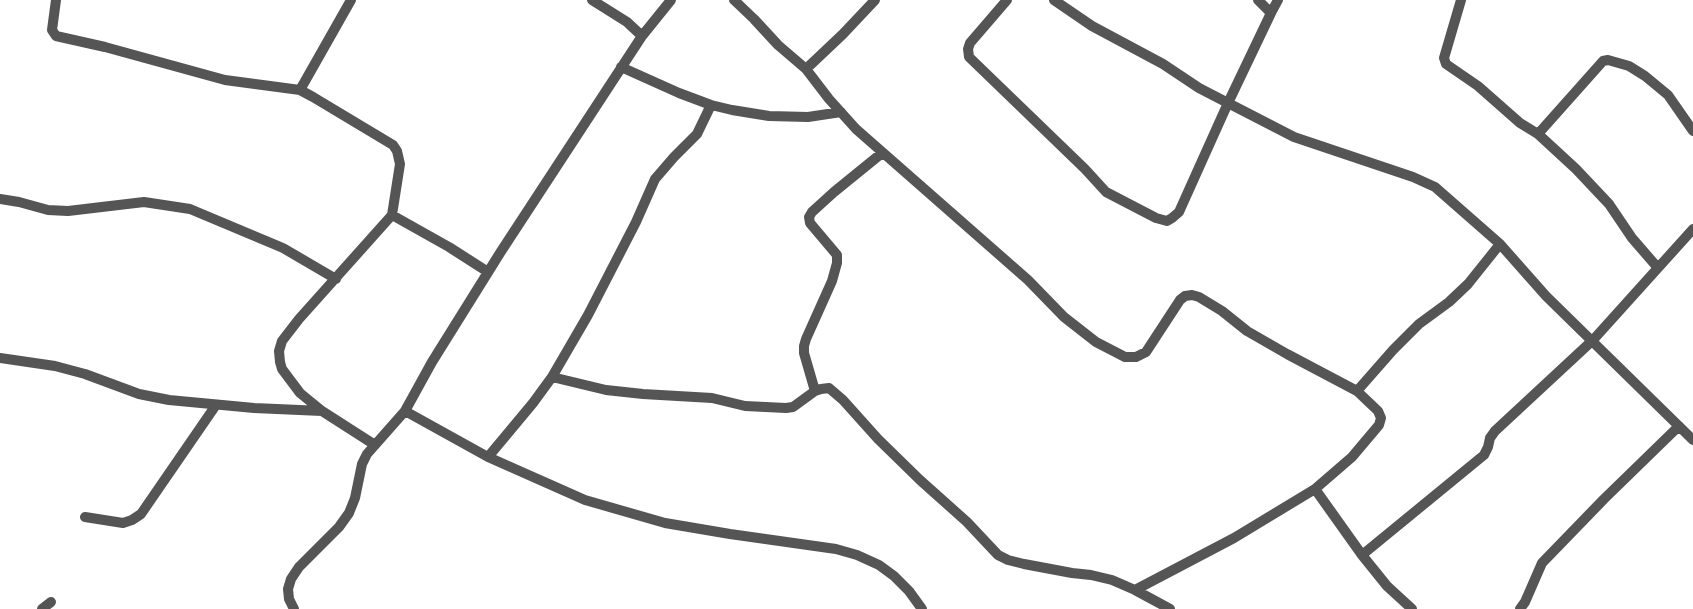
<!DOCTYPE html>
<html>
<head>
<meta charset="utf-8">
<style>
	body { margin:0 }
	canvas { display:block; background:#fff }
</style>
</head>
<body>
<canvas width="1693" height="609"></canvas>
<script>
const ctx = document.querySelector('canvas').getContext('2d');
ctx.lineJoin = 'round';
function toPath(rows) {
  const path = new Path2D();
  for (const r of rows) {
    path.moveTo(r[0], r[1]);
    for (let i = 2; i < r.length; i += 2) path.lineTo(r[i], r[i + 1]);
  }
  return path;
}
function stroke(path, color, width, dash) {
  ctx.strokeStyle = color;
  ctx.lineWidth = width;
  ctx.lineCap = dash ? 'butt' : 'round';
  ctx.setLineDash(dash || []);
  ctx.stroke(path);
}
stroke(toPath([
	[56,0,52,30,56,36,105,47,225,80,300,90,313,97,393,145,397,151,400,164,392,215],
	[734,0,754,19,778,45,806,69,829,99,856,129,1028,280,1064,317,1096,342,1125,357,1136,357,1146,352,1180,300,1185,296,1192,295,1199,297,1222,311,1247,331,1287,354,1357,391,1378,411,1381,418,1379,425,1352,457,1315,489,1234,538,1135,590],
	[1007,0,970,43,968,49,969,57,1085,169,1106,192,1156,218,1167,221,1172,218,1179,212,1228,103,1199,88,1163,64,1092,26,1054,0],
	[1258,0,1271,13],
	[1278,0,1271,13,1228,103,1294,137,1413,177,1435,187,1500,244,1546,296,1693,440],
	[1461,0,1444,58,1446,64,1478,86,1520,123,1538,134,1576,169,1609,204,1632,238,1658,268],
	[642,36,671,0],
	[621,67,679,93,711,105,732,110,769,116,808,117,841,112],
	[806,69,843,34,875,0],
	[300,90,351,0],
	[1538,134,1603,61,1608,60,1629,66,1645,76,1668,95,1693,131],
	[0,199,19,202,48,210,68,211,144,202,190,209,283,248,336,279],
	[0,358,55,366,85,374,139,394,169,400,254,408,322,411],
	[552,377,588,315,636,222,655,179,674,157,697,134,711,105],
	[815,391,804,353,804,346,806,339,832,281,837,263,837,255,810,223,809,217,812,212,834,192,882,153],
	[1357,391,1393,350,1419,324,1449,302,1468,284,1500,244],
	[405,411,488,457,585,500,665,523,730,534,836,549,857,555,879,565,894,576,909,591,922,609],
	[375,445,322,411,300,393,282,369,280,362,279,351,282,341,299,319,392,215,449,247,488,272],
	[488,457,533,403,552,377,606,390,643,394,712,398,745,406,786,408,793,407,815,391,821,389,829,388,843,400,878,439,920,480,967,522,998,555,1008,560,1024,564,1072,573,1091,575,1112,580,1135,590,1170,609],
	[1315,489,1362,555,1387,586,1412,609],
	[85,517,123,523,132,520,141,514,216,405],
	[1362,555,1484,455,1488,447,1490,438,1495,431,1593,340,1693,229],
	[42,609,51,602],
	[294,609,289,599,288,589,291,579,299,567,339,527,349,513,355,498,362,464,367,454,405,411,432,362,500,253,642,36,627,22,592,0],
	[1520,609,1525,602,1542,563,1604,499,1679,426]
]), '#555', 10);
</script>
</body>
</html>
